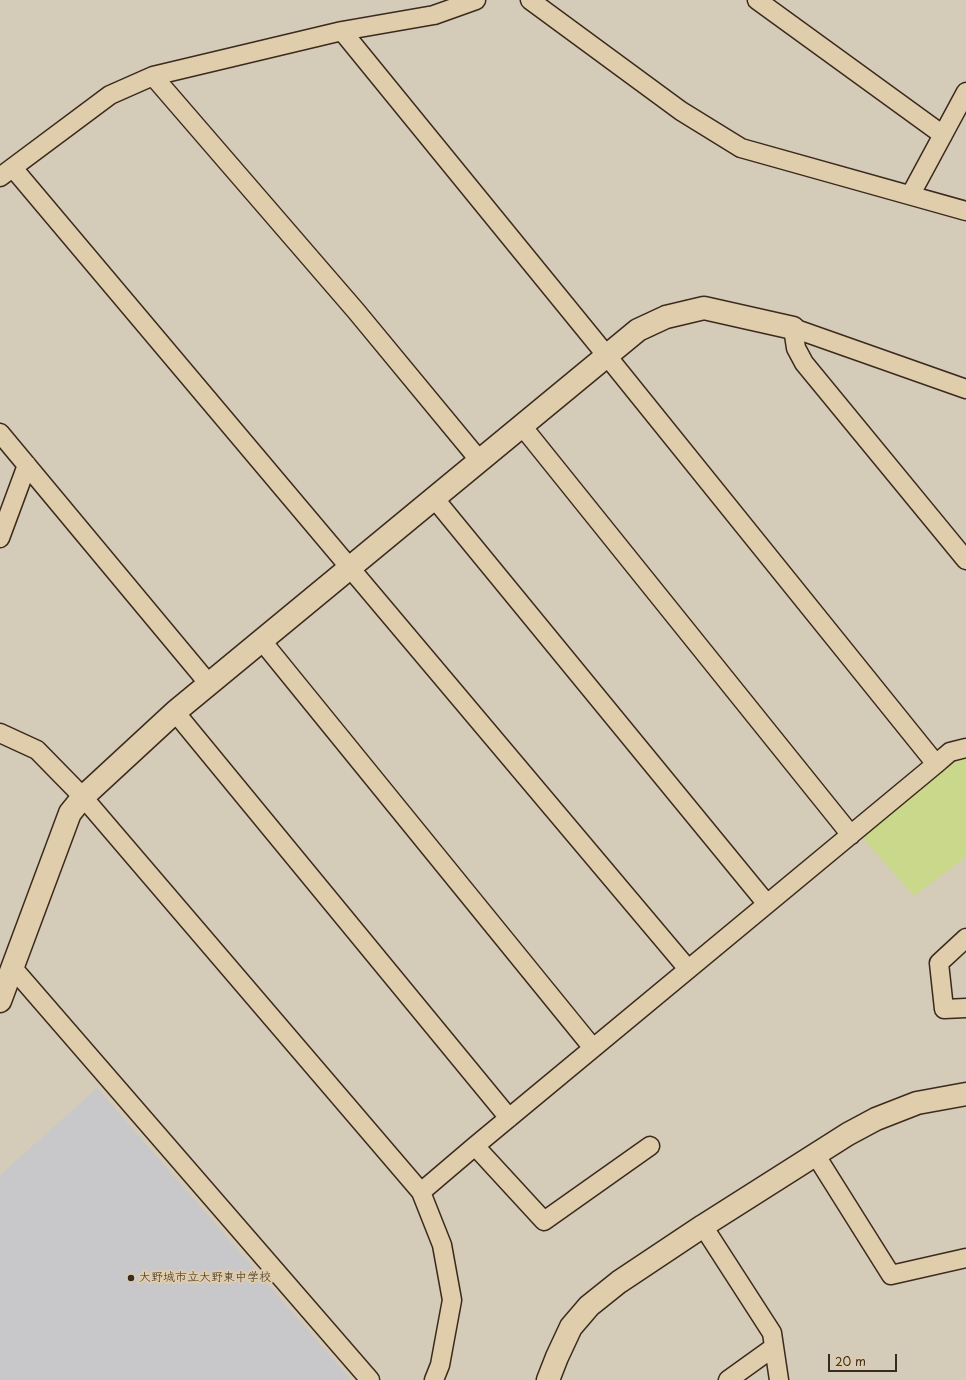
<!DOCTYPE html>
<html>
<head>
<meta charset="utf-8">
<style>
	body { margin:0 }
	#map { position:relative; width:966px; height:1380px; overflow:hidden; background:#d5cbb9; font-family:"Playpen Sans",sans-serif }
	canvas { display:block }
	.scale { position:absolute; left:828px; top:1354px; width:69px; height:18px; box-sizing:border-box; border:2px solid #3b2a1e; border-top:0; padding-left:5px; font-size:12px; line-height:14px; white-space:nowrap; color:#3b2a1e; -webkit-text-stroke:3px #dfcdab; paint-order:stroke }
</style>
</head>
<body>
<div id="map">
<canvas width="966" height="1380"></canvas>
<div class="scale">20 m</div>
</div>
<script>
const ctx = document.querySelector('canvas').getContext('2d');
ctx.lineJoin = 'round';
function paint(path, color) {
  ctx.fillStyle = color;
  ctx.fill(path, 'evenodd');
}
function toPath(rows) {
  const path = new Path2D();
  for (const r of rows) {
    path.moveTo(r[0], r[1]);
    for (let i = 2; i < r.length; i += 2) path.lineTo(r[i], r[i + 1]);
  }
  return path;
}
function stroke(path, color, width, dash) {
  ctx.strokeStyle = color;
  ctx.lineWidth = width;
  ctx.lineCap = dash ? 'butt' : 'round';
  ctx.setLineDash(dash || []);
  ctx.stroke(path);
}
function drawText(font, color, halo, rows, align = 'center') {
  ctx.font = font + ' "Playpen Sans","Klee One",sans-serif';
  ctx.lineWidth = 4;
  ctx.setLineDash([]);
  ctx.textBaseline = 'middle';
  ctx.strokeStyle = halo;
  ctx.fillStyle = color;
  for (const [text, x, y, turn = 0] of rows) {
    ctx.save();
    ctx.translate(x, y);
    ctx.rotate((+turn || 0) * Math.PI / 180);
    ctx.textAlign = isNaN(turn) ? turn : align;
    if (halo) ctx.strokeText(text, 0, 0);
    ctx.fillText(text, 0, 0);
    ctx.restore();
  }
}
paint(toPath([
	[97,1088,351,1380,0,1380,0,1175]
]), '#c8c8ca');
paint(toPath([
	[966,757,966,857,914,896,861,836,941,770]
]), '#cad88b');
const street = toPath([
	[530,0,681,111,741,148,966,211],
	[757,0,943,135],
	[342,31,607,356,936,764],
	[153,76,356,311,480,461],
	[13,168,688,969],
	[0,177,110,95,153,76,342,31,434,15,476,0],
	[911,194,966,92],
	[966,389,793,328,796,348,804,363,966,560],
	[522,426,851,835],
	[0,433,209,684],
	[434,498,767,904],
	[0,538,27,465],
	[262,641,593,1048],
	[175,712,509,1118],
	[0,733,37,750,83,797,421,1192,442,1245,452,1300,440,1365,434,1380],
	[966,938,939,963,944,1009,966,1008],
	[12,967,370,1380],
	[475,1146,544,1221,650,1146],
	[815,1154,891,1275,966,1258],
	[421,1192,475,1146,936,764,950,752,966,748],
	[703,1226,772,1333,779,1380],
	[728,1380,774,1347]
]);
const secondary = toPath([
	[0,1001,70,813,83,797,175,712,638,330,666,317,704,308,793,328],
	[548,1380,557,1357,571,1327,589,1306,619,1282,703,1226,848,1134,876,1119,917,1103,966,1094]
]);
stroke(street, '#3b2a1e', 21);
stroke(secondary, '#3b2a1e', 25);
stroke(street, '#dfcdab', 18);
stroke(secondary, '#dfcdab', 22);
for (const [x, y, r, color] of [
	[131,1278,4,"#3b2a1e"]
]) {
  const dot = new Path2D();
  dot.arc(x, y, r, 0, 2 * Math.PI);
  ctx.fillStyle = color;
  ctx.fill(dot);
  stroke(dot, '#dfcdab', 1.5);
}
drawText('12px', '#3b2a1e', '#dfcdab', [
	["大野城市立大野東中学校",139,1278]
], 'left');
</script>
</body>
</html>
